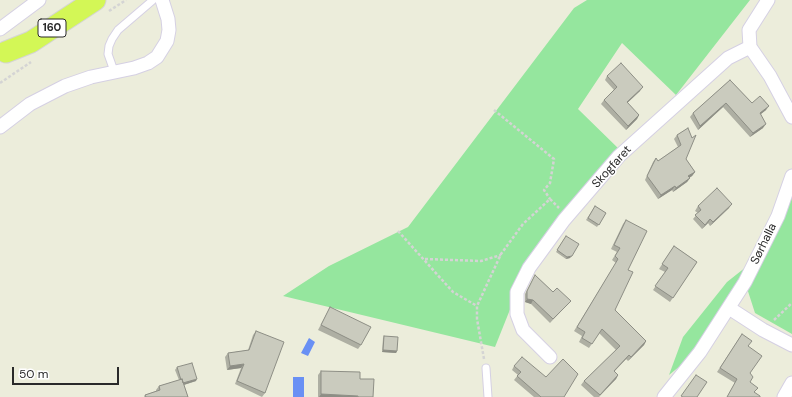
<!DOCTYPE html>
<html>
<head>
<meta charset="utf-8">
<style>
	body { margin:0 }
	#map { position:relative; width:792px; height:397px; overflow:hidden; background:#eceddb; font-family:"DM Sans",sans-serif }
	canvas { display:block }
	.scale { position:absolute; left:12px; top:367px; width:107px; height:18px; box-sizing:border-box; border:2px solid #2a2a2a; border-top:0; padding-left:5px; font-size:12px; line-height:14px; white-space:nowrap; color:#2a2a2a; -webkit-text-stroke:3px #fff; paint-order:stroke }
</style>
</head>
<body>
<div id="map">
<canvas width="792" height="397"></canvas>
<div class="scale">50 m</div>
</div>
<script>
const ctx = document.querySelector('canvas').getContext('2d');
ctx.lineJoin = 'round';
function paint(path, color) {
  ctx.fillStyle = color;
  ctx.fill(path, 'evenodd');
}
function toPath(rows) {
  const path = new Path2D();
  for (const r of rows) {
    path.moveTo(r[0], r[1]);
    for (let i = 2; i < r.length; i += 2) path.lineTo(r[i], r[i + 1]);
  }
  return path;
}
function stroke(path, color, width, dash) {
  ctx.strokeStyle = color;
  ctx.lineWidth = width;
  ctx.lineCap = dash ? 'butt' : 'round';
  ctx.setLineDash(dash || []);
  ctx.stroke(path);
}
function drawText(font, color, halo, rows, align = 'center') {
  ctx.font = font + ' "DM Sans",sans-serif';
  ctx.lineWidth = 3;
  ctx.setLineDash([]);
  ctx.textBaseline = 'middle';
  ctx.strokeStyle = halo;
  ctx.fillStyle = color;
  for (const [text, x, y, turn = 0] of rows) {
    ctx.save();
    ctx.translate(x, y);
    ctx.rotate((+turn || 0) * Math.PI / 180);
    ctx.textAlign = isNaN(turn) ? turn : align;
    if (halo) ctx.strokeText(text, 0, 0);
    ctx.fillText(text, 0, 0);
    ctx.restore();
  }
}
paint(toPath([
	[587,0,750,0,676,95,622,43,578,109,621,151,517,292,495,347,283,296,329,266,408,227,574,8],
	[792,172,792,334,755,313,745,282],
	[751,263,691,357,669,375,683,337,727,282]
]), '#95e69e');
paint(toPath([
	[309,338,315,342,308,356,301,353],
	[293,377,304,377,304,397,293,397]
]), '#6990f4');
const lane = toPath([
	[114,71,108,54,109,46,112,39,118,30,153,0],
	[486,368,488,397]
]);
const street = toPath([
	[768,0,749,30,750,47,770,76,792,117],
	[0,29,39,0],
	[0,127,30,104,65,86,91,77,134,68,148,63,157,57,167,41,169,30,168,19,162,0],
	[729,308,763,330,792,345],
	[550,357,523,330,517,314,517,292,529,268,564,220,619,156,728,58,750,47],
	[664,397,700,352,745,282,778,216,792,176],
	[784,397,792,383]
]);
const primary = toPath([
	[6,52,31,42,95,0]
]);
stroke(lane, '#d5d0e3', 9);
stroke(street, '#d5d0e3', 15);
stroke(primary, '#d4d4d4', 23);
stroke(toPath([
	[109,11,126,0],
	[0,83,31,62],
	[494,110,554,159,550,183,544,190,550,199],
	[398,231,453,292,477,306],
	[425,259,481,261,501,255],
	[774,320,792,303],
	[484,359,477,319,477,306,501,254,523,224,550,199,559,208]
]), '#d4d4d4', 2.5, [3, 2]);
stroke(lane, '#fff', 7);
stroke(street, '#fff', 13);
stroke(primary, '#d3f756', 21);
paint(toPath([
	[607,76,640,91,627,103,639,115,637,119,626,130,601,104,604,100,614,90,605,80],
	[730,80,752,103,766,110,761,114,763,128,750,137,723,107,698,130,690,117,693,113],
	[688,128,686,159,695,172,692,176,689,178,690,178,687,182,673,192,672,190,658,199,645,180,653,162,656,158,658,161,678,147,674,139,677,135],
	[595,206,606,213,597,227,586,220],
	[698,206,729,208,710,226,708,223,702,229,693,219,698,213,695,211],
	[626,220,628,270,615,310,646,341,644,345,628,361,626,359,614,371,618,375,616,379,599,397,594,397,581,385,584,381,616,350,599,333,589,348,579,342,582,336,574,331,616,263,612,260,617,252,611,249,623,224],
	[566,236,570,258,566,259,556,252],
	[674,246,697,262,670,302,653,290,665,272,659,269],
	[535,275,553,292,568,304,550,323,531,304,525,302,525,294],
	[330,307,361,345,358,349,318,330,328,311],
	[256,331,265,393,262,397,235,384,241,368,227,370,225,357,228,353,248,350,253,335],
	[742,334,748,346,750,373,750,382,754,392,760,397,727,397,735,383,717,372],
	[384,336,397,351,396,353,382,352,383,338],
	[514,366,564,397,534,397,514,380,518,375,512,370],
	[177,367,196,381,184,385,188,397,144,397,145,395,156,391,156,390,159,386,179,380,175,370],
	[321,371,360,379,373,397,318,397,318,375]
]), '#aeafa3');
paint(toPath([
	[643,87,640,91,624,106,627,102],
	[726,103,723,107,698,130,700,126],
	[769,106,766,110,757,117,760,113],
	[639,115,637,119,626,130,628,126],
	[766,124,763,128,750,137,753,133],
	[695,172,692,176,686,180,688,176],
	[690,178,687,182,673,192,676,188],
	[675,186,672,190,658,199,661,195],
	[732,204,729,208,710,226,713,222],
	[710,219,708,223,702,229,705,225],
	[572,256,570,258,566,259,567,257],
	[527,299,533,300,531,304,525,302],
	[646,341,644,345,628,361,631,357],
	[383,350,397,351,396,353,382,352],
	[629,355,626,359,611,375,614,371],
	[244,364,241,368,227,370,230,366],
	[618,375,616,379,598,397,600,395],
	[197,379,196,381,180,386,182,384],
	[321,394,358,396,357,397,319,397]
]), '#8d8e85');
const building = toPath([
	[621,63,643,87,627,102,639,115,628,126,604,100,617,87,607,76,621,63],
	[730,80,752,103,760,96,769,106,760,113,766,124,753,133,726,103,700,126,693,113,730,80],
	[688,128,692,138,696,135,686,159,695,172,688,176,690,178,676,188,675,186,661,195,647,176,656,158,658,161,681,145,677,135,688,128],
	[717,188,732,204,713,222,710,219,705,225,695,215,701,210,698,206,717,188],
	[595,206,606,213,599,225,588,218,595,206],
	[626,220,647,231,628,270,633,272,615,310,646,341,631,357,629,355,614,371,618,375,600,395,584,381,620,346,602,329,592,344,582,338,585,332,577,327,618,259,615,256,620,248,614,245,626,220],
	[566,236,579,244,572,256,567,257,557,250,566,236],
	[674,246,697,262,673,298,655,286,668,268,662,264,674,246],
	[535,275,553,292,557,288,571,301,553,319,533,300,527,299,527,291,535,275],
	[330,307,371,327,361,345,321,325,330,307],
	[256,331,284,342,265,393,237,381,244,364,230,366,228,353,249,350,256,331],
	[742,334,752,341,748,346,762,356,750,373,753,377,750,382,758,388,754,392,760,396,760,397,727,397,737,379,720,368,742,334],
	[384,336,398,337,397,351,383,350,384,336],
	[522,357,546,377,563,359,578,374,564,397,541,397,517,376,521,372,514,366,522,357],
	[192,363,197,379,183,383,182,379,181,380,177,367,192,363],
	[321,371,360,372,360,379,374,379,373,397,358,397,358,396,321,394,321,371],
	[696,375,707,382,697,397,683,397,681,396,696,375],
	[182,379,188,397,146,397,145,395,160,390,159,386,182,379]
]);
paint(building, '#cacbbe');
stroke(building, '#8d8e85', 1);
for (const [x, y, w] of [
	[52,28,28]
]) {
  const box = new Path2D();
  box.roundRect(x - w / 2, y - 9, w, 18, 3);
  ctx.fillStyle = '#fff';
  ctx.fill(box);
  stroke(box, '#2a2a2a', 1);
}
drawText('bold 11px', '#2a2a2a', null, [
	["160",52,28]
]);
drawText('12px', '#2a2a2a', '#fff', [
	["Skogfaret",612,167,-48],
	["Sørhalla",764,244,-64]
]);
</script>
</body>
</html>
